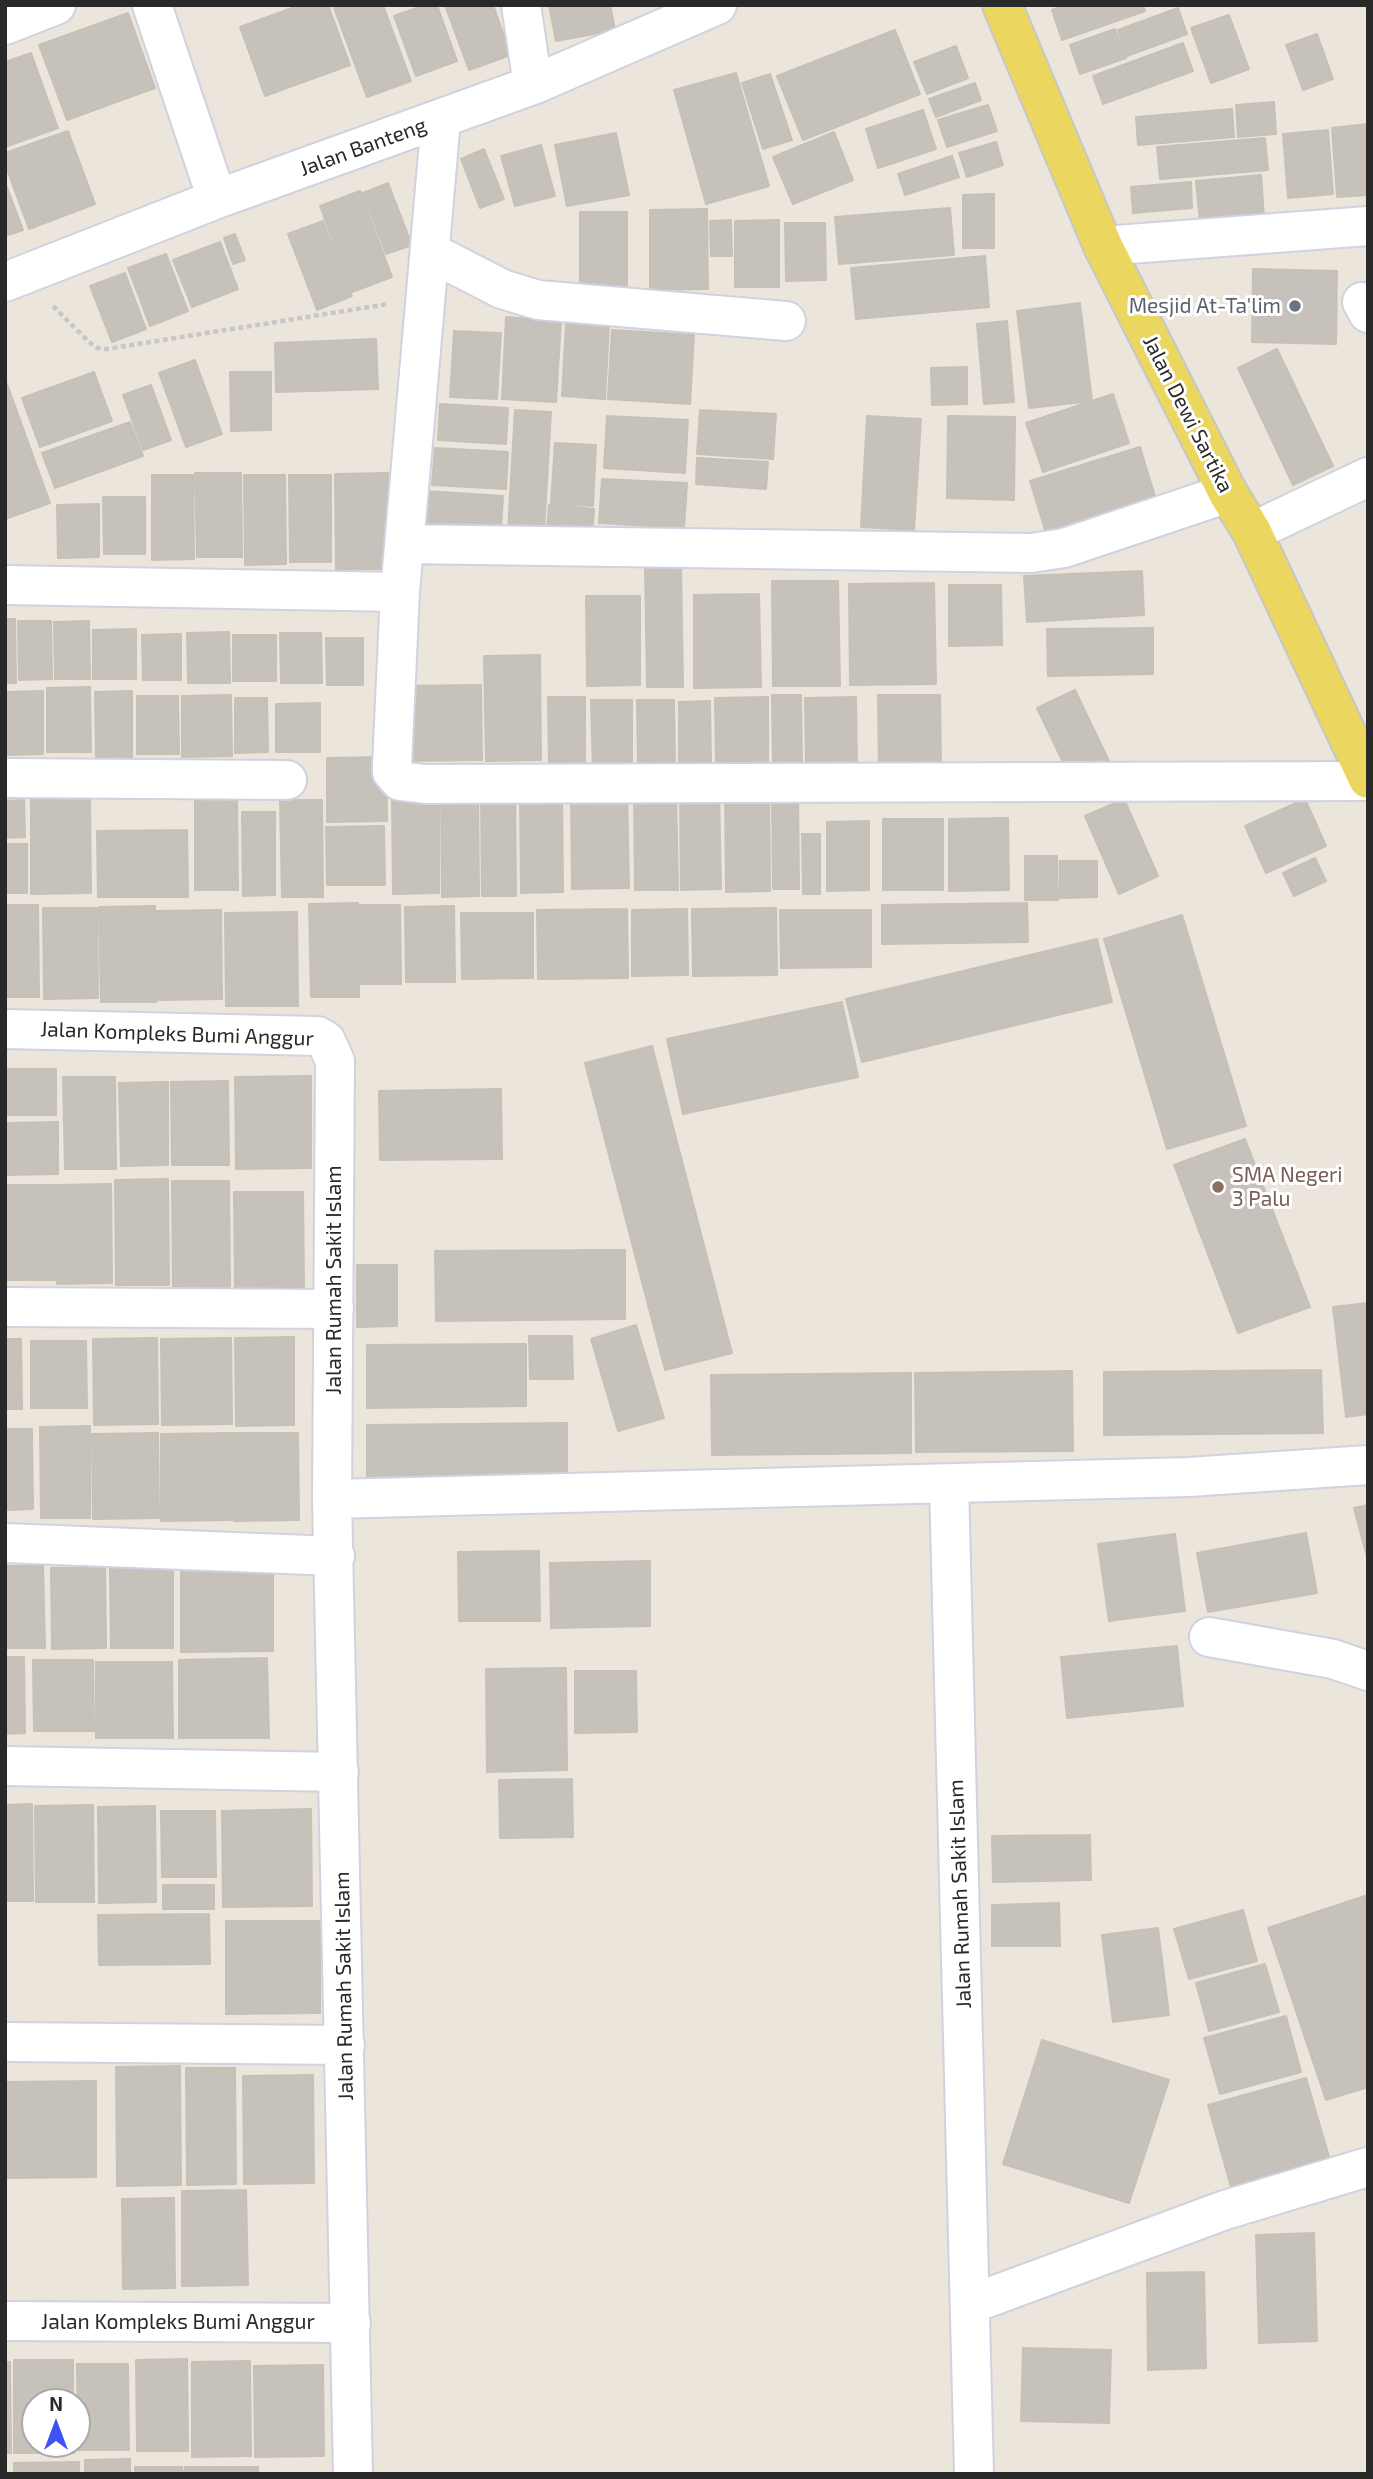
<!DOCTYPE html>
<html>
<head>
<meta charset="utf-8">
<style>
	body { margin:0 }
	#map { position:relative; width:1373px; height:2479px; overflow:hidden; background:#ebe5db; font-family:"Exo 2",sans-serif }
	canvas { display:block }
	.frame { position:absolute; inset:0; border:7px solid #292929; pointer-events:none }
	.north { position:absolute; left:21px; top:2388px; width:70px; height:70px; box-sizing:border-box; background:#fff; border:2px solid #a9a9a9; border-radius:50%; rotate:0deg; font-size:19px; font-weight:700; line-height:28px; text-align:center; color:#292929 }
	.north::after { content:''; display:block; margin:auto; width:24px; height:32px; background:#4052f2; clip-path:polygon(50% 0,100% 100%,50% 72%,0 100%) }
</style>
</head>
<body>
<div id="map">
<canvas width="1373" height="2479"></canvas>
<div class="frame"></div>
<div class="north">N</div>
</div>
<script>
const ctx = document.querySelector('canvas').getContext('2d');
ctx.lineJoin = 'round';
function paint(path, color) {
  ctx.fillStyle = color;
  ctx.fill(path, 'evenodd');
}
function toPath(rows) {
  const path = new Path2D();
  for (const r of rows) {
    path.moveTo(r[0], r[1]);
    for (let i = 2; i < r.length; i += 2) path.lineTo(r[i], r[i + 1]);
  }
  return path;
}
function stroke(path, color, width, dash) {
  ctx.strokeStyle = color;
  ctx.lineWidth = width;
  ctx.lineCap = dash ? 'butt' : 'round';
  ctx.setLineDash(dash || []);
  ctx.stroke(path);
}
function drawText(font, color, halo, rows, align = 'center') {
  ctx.font = font + ' "Exo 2",sans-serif';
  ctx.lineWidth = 6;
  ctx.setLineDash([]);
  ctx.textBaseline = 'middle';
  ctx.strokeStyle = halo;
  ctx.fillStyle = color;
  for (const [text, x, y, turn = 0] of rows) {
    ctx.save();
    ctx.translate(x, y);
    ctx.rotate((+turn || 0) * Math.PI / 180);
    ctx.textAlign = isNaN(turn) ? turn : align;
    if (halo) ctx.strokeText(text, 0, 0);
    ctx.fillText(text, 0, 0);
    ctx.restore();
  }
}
const building = toPath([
	[300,5,328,5,350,65,265,96,240,27,300,5],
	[333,5,383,5,411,81,367,97,333,5],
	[425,5,437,5,457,61,416,76,394,16,425,5],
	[445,5,493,5,511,55,469,70,445,5],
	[549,5,610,5,615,30,556,41,549,5],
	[1064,5,1143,5,1145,11,1062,40,1052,10,1064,5],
	[1178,8,1187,34,1127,56,1118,30,1178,8],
	[128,13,155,88,67,120,39,45,128,13],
	[1229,15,1249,69,1211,83,1191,28,1229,15],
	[1115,29,1126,58,1080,74,1070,45,1115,29],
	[895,30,920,94,803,140,777,76,895,30],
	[1317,34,1333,79,1303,90,1286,45,1317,34],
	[1183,43,1193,71,1103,104,1093,76,1183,43],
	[956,46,968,78,927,94,914,62,956,46],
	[31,53,58,128,5,147,5,62,31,53],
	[736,73,769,186,706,204,674,90,736,73],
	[770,74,792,140,763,149,742,83,770,74],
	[975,83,981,100,936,117,929,99,975,83],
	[1274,102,1276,134,1238,137,1236,105,1274,102],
	[988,105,997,131,947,147,938,120,988,105],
	[1232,109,1234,137,1138,145,1136,117,1232,109],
	[923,110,936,149,878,168,866,129,923,110],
	[1368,124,1368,195,1337,197,1332,128,1368,124],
	[1328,130,1333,194,1288,198,1283,134,1328,130],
	[68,131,95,204,29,229,5,164,5,153,68,131],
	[834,132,853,180,793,204,773,157,834,132],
	[616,133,629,195,567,206,555,145,616,133],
	[1265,138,1268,170,1160,179,1157,147,1265,138],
	[996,142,1003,165,967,177,959,153,996,142],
	[541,145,555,196,515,206,501,156,541,145],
	[484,149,504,199,480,208,461,159,484,149],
	[952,156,959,177,905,195,898,174,952,156],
	[1261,175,1264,217,1200,222,1196,181,1261,175],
	[5,182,23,230,5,236,5,182],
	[1191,182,1192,208,1133,213,1131,187,1191,182],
	[388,183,412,245,386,254,363,193,388,183],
	[360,191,392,277,352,292,320,206,360,191],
	[994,194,994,248,963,248,963,195,994,194],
	[950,208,954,255,839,264,835,217,950,208],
	[707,209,708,289,650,290,650,210,707,209],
	[580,212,627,212,627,291,580,290,580,212],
	[731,220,732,256,711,256,710,221,731,220],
	[779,220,779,287,735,287,735,221,779,220],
	[323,221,352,296,317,310,288,234,323,221],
	[785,223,825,223,826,280,786,281,785,223],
	[235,234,245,260,233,264,224,238,235,234],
	[220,242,238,289,192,307,173,260,220,242],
	[166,254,188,311,150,326,128,268,166,254],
	[985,256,989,307,856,319,851,268,985,256],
	[1253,269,1337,271,1336,344,1252,342,1253,269],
	[125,273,146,329,112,342,90,286,125,273],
	[1080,303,1092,401,1029,408,1017,311,1080,303],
	[506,317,561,321,556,402,502,399,506,317],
	[1007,321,1014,402,984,404,977,324,1007,321],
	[566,323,609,325,605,399,562,396,566,323],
	[612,330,694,335,690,404,608,399,612,330],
	[454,331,501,333,497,399,450,397,454,331],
	[376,339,378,389,276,392,275,343,376,339],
	[1277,349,1333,466,1293,485,1238,368,1277,349],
	[195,360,222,434,186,447,159,373,195,360],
	[967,367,967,404,932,405,931,368,967,367],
	[94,372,112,421,40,447,22,398,94,372],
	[230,372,271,372,271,430,231,431,230,372],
	[7,384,50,503,5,519,5,385,7,384],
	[151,385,171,440,143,450,123,395,151,385],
	[1113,394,1129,443,1043,472,1026,423,1113,394],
	[440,404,508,408,506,444,438,440,440,404],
	[515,410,551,412,544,532,508,530,515,410],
	[700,410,776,414,773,459,697,454,700,410],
	[607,416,688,420,685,473,604,468,607,416],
	[867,416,921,419,914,530,861,527,867,416],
	[948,416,1015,417,1014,500,947,498,948,416],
	[130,422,143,456,55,488,42,453,130,422],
	[555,443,596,445,593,506,551,504,555,443],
	[1140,447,1160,513,1050,546,1030,481,1140,447],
	[435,448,508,452,506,489,432,485,435,448],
	[697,458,768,462,766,489,696,484,697,458],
	[195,473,241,473,242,557,197,557,195,473],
	[388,473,389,569,336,569,335,474,388,473],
	[152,475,193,475,194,559,152,560,152,475],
	[244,475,285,475,286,564,245,565,244,475],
	[289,475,331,475,331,562,290,562,289,475],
	[602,479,687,483,684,528,599,523,602,479],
	[425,491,503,496,501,530,423,526,425,491],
	[103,497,145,497,145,554,104,554,103,497],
	[99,504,99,557,58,558,57,505,99,504],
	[549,505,594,509,592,534,547,532,549,505],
	[681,566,683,687,647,687,645,567,681,566],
	[1142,571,1144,615,1027,622,1024,576,1142,571],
	[772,581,838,581,840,686,773,686,772,581],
	[934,583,936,684,850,685,849,584,934,583],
	[949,585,1001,585,1002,645,949,646,949,585],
	[759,594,761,687,694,688,694,595,759,594],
	[586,596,640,596,640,685,587,686,586,596],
	[5,619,15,619,16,683,5,683,5,619],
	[18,621,51,621,52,679,19,680,18,621],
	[89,621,90,679,55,679,54,622,89,621],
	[1153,628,1153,674,1048,676,1047,629,1153,628],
	[136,629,136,679,93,679,93,630,136,629],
	[229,632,230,683,188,683,187,633,229,632],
	[280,633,321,633,322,683,281,683,280,633],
	[181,634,181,680,143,680,142,635,181,634],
	[233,635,276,635,276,681,233,681,233,635],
	[326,638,363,638,363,685,327,685,326,638],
	[540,655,541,760,486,761,484,656,540,655],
	[481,685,482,760,398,761,397,686,481,685],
	[90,687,91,752,47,752,47,688,90,687],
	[1075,690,1109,761,1071,779,1037,708,1075,690],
	[43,691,43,754,5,755,5,692,43,691],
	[132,691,132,759,96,759,95,692,132,691],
	[231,695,232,756,182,757,182,696,231,695],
	[772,695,801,695,802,766,773,766,772,695],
	[878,695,940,695,941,766,879,767,878,695],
	[137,696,178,696,179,754,137,754,137,696],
	[548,697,585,697,585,768,549,768,548,697],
	[768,697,768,766,716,767,715,698,768,697],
	[856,697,857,768,806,768,805,698,856,697],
	[235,698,267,698,268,752,235,753,235,698],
	[591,700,632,700,632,770,593,770,591,700],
	[637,700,674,700,675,768,638,768,637,700],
	[710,701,711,765,679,766,679,702,710,701],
	[320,703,320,752,276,752,276,704,320,703],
	[386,757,387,821,327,822,327,758,386,757],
	[798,788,799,889,773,889,772,789,798,788],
	[769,789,770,891,726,892,725,790,769,789],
	[627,790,629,888,572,889,571,791,627,790],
	[515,791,516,896,482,896,481,792,515,791],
	[676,791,678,890,635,890,634,792,676,791],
	[719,791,721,889,681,890,680,792,719,791],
	[392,792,439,792,439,893,393,894,392,792],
	[520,792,562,792,563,892,521,893,520,792],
	[441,793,478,793,479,896,442,897,441,793],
	[90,798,91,893,31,894,31,799,90,798],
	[1124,799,1158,876,1119,894,1085,816,1124,799],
	[1305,799,1326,846,1266,873,1245,826,1305,799],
	[24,800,25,837,5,838,5,801,24,800],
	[195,800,237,800,238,890,195,890,195,800],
	[280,800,322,800,323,897,282,897,280,800],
	[242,812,275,812,275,895,243,896,242,812],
	[1008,818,1009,890,949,891,949,819,1008,818],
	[883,819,943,819,943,890,883,890,883,819],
	[869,821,869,890,827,891,827,822,869,821],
	[384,826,385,885,327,885,326,827,384,826],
	[187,830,188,897,98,897,97,831,187,830],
	[802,834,820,834,820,894,803,894,802,834],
	[5,844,27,844,27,893,5,893,5,844],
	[1025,856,1057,856,1058,900,1025,900,1025,856],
	[1315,858,1326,881,1294,896,1283,873,1315,858],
	[1060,861,1097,861,1097,897,1060,898,1060,861],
	[358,903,359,997,311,997,309,904,358,903],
	[1027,903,1028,942,882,944,882,905,1027,903],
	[5,905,38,905,39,997,5,997,5,905],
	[360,905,400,905,401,984,361,984,360,905],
	[155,906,156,1002,101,1002,99,907,155,906],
	[454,906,455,982,406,982,405,907,454,906],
	[43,908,97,908,98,998,44,999,43,908],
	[776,908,777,975,693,976,692,909,776,908],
	[627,909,628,978,538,979,537,910,627,909],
	[687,909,688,975,632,976,632,910,687,909],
	[221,910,222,999,158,1000,157,911,221,910],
	[780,910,871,910,871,967,781,968,780,910],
	[297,912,298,1006,226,1006,225,913,297,912],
	[461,913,533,913,533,978,462,979,461,913],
	[1182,915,1246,1126,1167,1149,1104,939,1182,915],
	[1097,939,1112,1002,862,1062,846,999,1097,939],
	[842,1002,858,1077,683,1114,667,1039,842,1002],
	[652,1046,732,1353,665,1370,585,1063,652,1046],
	[5,1069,56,1069,56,1115,5,1115,5,1069],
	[311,1076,311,1168,236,1169,235,1077,311,1076],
	[63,1077,115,1077,116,1169,65,1169,63,1077],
	[228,1081,229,1165,172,1165,171,1082,228,1081],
	[168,1082,168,1165,121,1166,119,1083,168,1082],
	[501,1089,502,1159,380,1160,379,1091,501,1089],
	[58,1122,58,1174,5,1175,5,1123,58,1122],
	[1245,1139,1310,1307,1238,1333,1174,1165,1245,1139],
	[168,1179,169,1285,116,1285,115,1180,168,1179],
	[172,1181,229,1181,230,1288,173,1288,172,1181],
	[111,1184,112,1283,57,1284,56,1185,111,1184],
	[5,1185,54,1185,55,1280,5,1280,5,1185],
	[234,1192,303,1192,304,1288,235,1288,234,1192],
	[625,1250,625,1319,436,1321,435,1251,625,1250],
	[357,1265,397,1265,397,1326,357,1327,357,1265],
	[1368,1303,1368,1414,1346,1417,1333,1307,1368,1303],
	[636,1325,664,1418,618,1431,591,1339,636,1325],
	[529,1336,572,1336,573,1379,530,1379,529,1336],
	[294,1337,294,1425,236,1426,235,1338,294,1337],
	[157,1338,158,1424,94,1425,93,1339,157,1338],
	[231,1338,232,1424,162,1425,161,1339,231,1338],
	[5,1339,21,1339,22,1409,5,1409,5,1339],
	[31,1341,86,1341,87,1408,31,1408,31,1341],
	[526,1344,526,1406,367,1408,367,1345,526,1344],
	[1321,1370,1323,1433,1104,1435,1104,1372,1321,1370],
	[1072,1371,1073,1451,916,1452,915,1373,1072,1371],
	[911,1373,911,1453,712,1455,711,1375,911,1373],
	[567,1423,567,1474,367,1476,367,1425,567,1423],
	[90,1426,90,1518,41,1518,40,1427,90,1426],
	[5,1429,32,1429,33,1509,5,1510,5,1429],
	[158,1433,159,1518,93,1519,92,1434,158,1433],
	[231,1433,232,1520,161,1521,161,1434,231,1433],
	[233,1433,298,1433,299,1520,234,1521,233,1433],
	[1368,1505,1368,1561,1354,1508,1368,1505],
	[1306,1533,1317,1593,1208,1612,1197,1553,1306,1533],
	[1175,1534,1185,1611,1109,1621,1098,1544,1175,1534],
	[539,1551,540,1621,459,1621,458,1552,539,1551],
	[650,1561,650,1626,551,1628,550,1563,650,1561],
	[5,1566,43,1566,45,1648,5,1648,5,1566],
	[173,1566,173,1648,111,1648,110,1567,173,1566],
	[105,1567,106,1648,52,1649,51,1568,105,1567],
	[273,1567,273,1651,181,1652,181,1568,273,1567],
	[1177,1646,1183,1706,1067,1718,1061,1657,1177,1646],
	[5,1657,24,1657,25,1733,5,1734,5,1657],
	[267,1658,269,1738,179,1738,179,1660,267,1658],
	[33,1660,93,1660,94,1731,34,1731,33,1660],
	[96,1662,172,1662,173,1738,96,1738,96,1662],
	[566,1668,567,1770,487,1772,486,1669,566,1668],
	[575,1671,636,1671,637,1732,575,1733,575,1671],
	[572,1779,573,1837,500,1838,499,1780,572,1779],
	[32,1804,33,1901,5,1901,5,1805,32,1804],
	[93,1805,94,1902,36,1902,35,1806,93,1805],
	[155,1806,156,1902,99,1903,98,1807,155,1806],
	[311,1809,312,1906,223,1907,222,1811,311,1809],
	[161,1811,215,1811,216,1877,162,1877,161,1811],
	[1090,1835,1091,1880,993,1882,992,1836,1090,1835],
	[163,1885,214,1885,214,1909,163,1909,163,1885],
	[1368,1895,1368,2087,1326,2100,1268,1928,1368,1895],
	[1059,1903,1060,1946,992,1946,992,1905,1059,1903],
	[1243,1910,1257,1961,1189,1979,1174,1929,1243,1910],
	[209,1914,210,1964,99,1965,98,1915,209,1914],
	[226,1921,320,1921,320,2013,226,2014,226,1921],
	[1158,1928,1169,2015,1113,2022,1102,1935,1158,1928],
	[1265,1964,1279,2012,1209,2031,1196,1983,1265,1964],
	[1286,2016,1301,2072,1220,2094,1204,2038,1286,2016],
	[1042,2040,1169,2080,1129,2203,1003,2164,1042,2040],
	[180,2066,181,2185,117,2186,116,2067,180,2066],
	[186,2068,235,2068,236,2184,187,2185,186,2068],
	[313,2075,314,2183,244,2184,243,2076,313,2075],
	[1306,2078,1330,2160,1231,2187,1208,2105,1306,2078],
	[96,2081,96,2177,5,2178,5,2082,96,2081],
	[246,2190,248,2285,182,2286,182,2191,246,2190],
	[174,2198,175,2288,123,2289,122,2199,174,2198],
	[1314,2233,1317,2341,1259,2343,1256,2235,1314,2233],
	[1204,2272,1206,2368,1148,2370,1147,2273,1204,2272],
	[1023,2348,1111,2350,1109,2423,1021,2421,1023,2348],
	[187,2359,188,2451,137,2451,136,2360,187,2359],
	[14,2360,73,2360,73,2402,35,2402,35,2444,74,2444,74,2453,14,2453,14,2360],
	[250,2361,251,2456,192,2457,192,2362,250,2361],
	[5,2362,10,2362,11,2453,5,2453,5,2362],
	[77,2364,128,2364,129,2450,78,2450,77,2364],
	[323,2365,324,2456,255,2457,254,2366,323,2365],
	[130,2459,130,2474,85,2474,85,2460,130,2459],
	[79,2462,79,2474,14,2474,14,2463,79,2462],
	[135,2467,182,2467,183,2474,135,2474,135,2467],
	[185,2467,258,2467,258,2474,185,2474,185,2467]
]);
paint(building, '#c6c2bb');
stroke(building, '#c6c1b5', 2);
const minor = toPath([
	[152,5,217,199],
	[521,5,533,85],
	[5,25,56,5],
	[441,119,400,592,392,766,392,772,400,781,425,784,1368,781],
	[1103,246,1368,226],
	[430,252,502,289,538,300,786,321],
	[5,282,217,199,533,85,717,5],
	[1362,302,1368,313],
	[1252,532,1368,477],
	[405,544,1031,553,1064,548,1228,493],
	[5,585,400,592],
	[5,778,287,780],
	[5,1029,318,1036,326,1041,335,1061,332,1499,353,2474],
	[5,1307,334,1309],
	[949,1484,974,2474],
	[332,1499,1189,1477,1368,1465],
	[5,1543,335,1556],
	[1209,1637,1333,1659,1368,1671],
	[5,1766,339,1772],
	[5,2042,345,2045],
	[971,2304,1225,2210,1368,2167],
	[5,2321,351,2323]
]);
const major = toPath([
	[1002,5,1103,246,1228,493,1252,532,1368,779]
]);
stroke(minor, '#d0d2e1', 42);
stroke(major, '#c7c7c7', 42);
stroke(toPath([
	[53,306,89,342,97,348,107,349,388,304]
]), '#c7c7c7', 4.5, [5, 3.5]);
stroke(minor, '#fff', 38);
stroke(major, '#ebd760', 38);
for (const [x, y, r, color] of [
	[1295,306,7,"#6b7280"],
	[1218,1187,7,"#8d6e63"]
]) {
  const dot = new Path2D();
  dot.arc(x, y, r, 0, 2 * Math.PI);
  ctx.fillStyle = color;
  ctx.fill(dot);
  stroke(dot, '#fff', 2.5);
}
drawText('21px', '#292929', '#fff', [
	["Jalan Banteng",363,147,-20],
	["Jalan Dewi Sartika",1188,414,63],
	["Jalan Kompleks Bumi Anggur",177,1034,2],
	["Jalan Rumah Sakit Islam",334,1280,-90],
	["Jalan Rumah Sakit Islam",960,1894,-92],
	["Jalan Rumah Sakit Islam",344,1986,-91],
	["Jalan Kompleks Bumi Anggur",178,2322]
]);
drawText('21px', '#5b616d', '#fff', [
	["Mesjid At-Ta'lim",1281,306]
], 'right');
drawText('21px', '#785e54', '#fff', [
	["SMA Negeri",1232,1175],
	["3 Palu",1232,1199]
], 'left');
</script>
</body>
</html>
